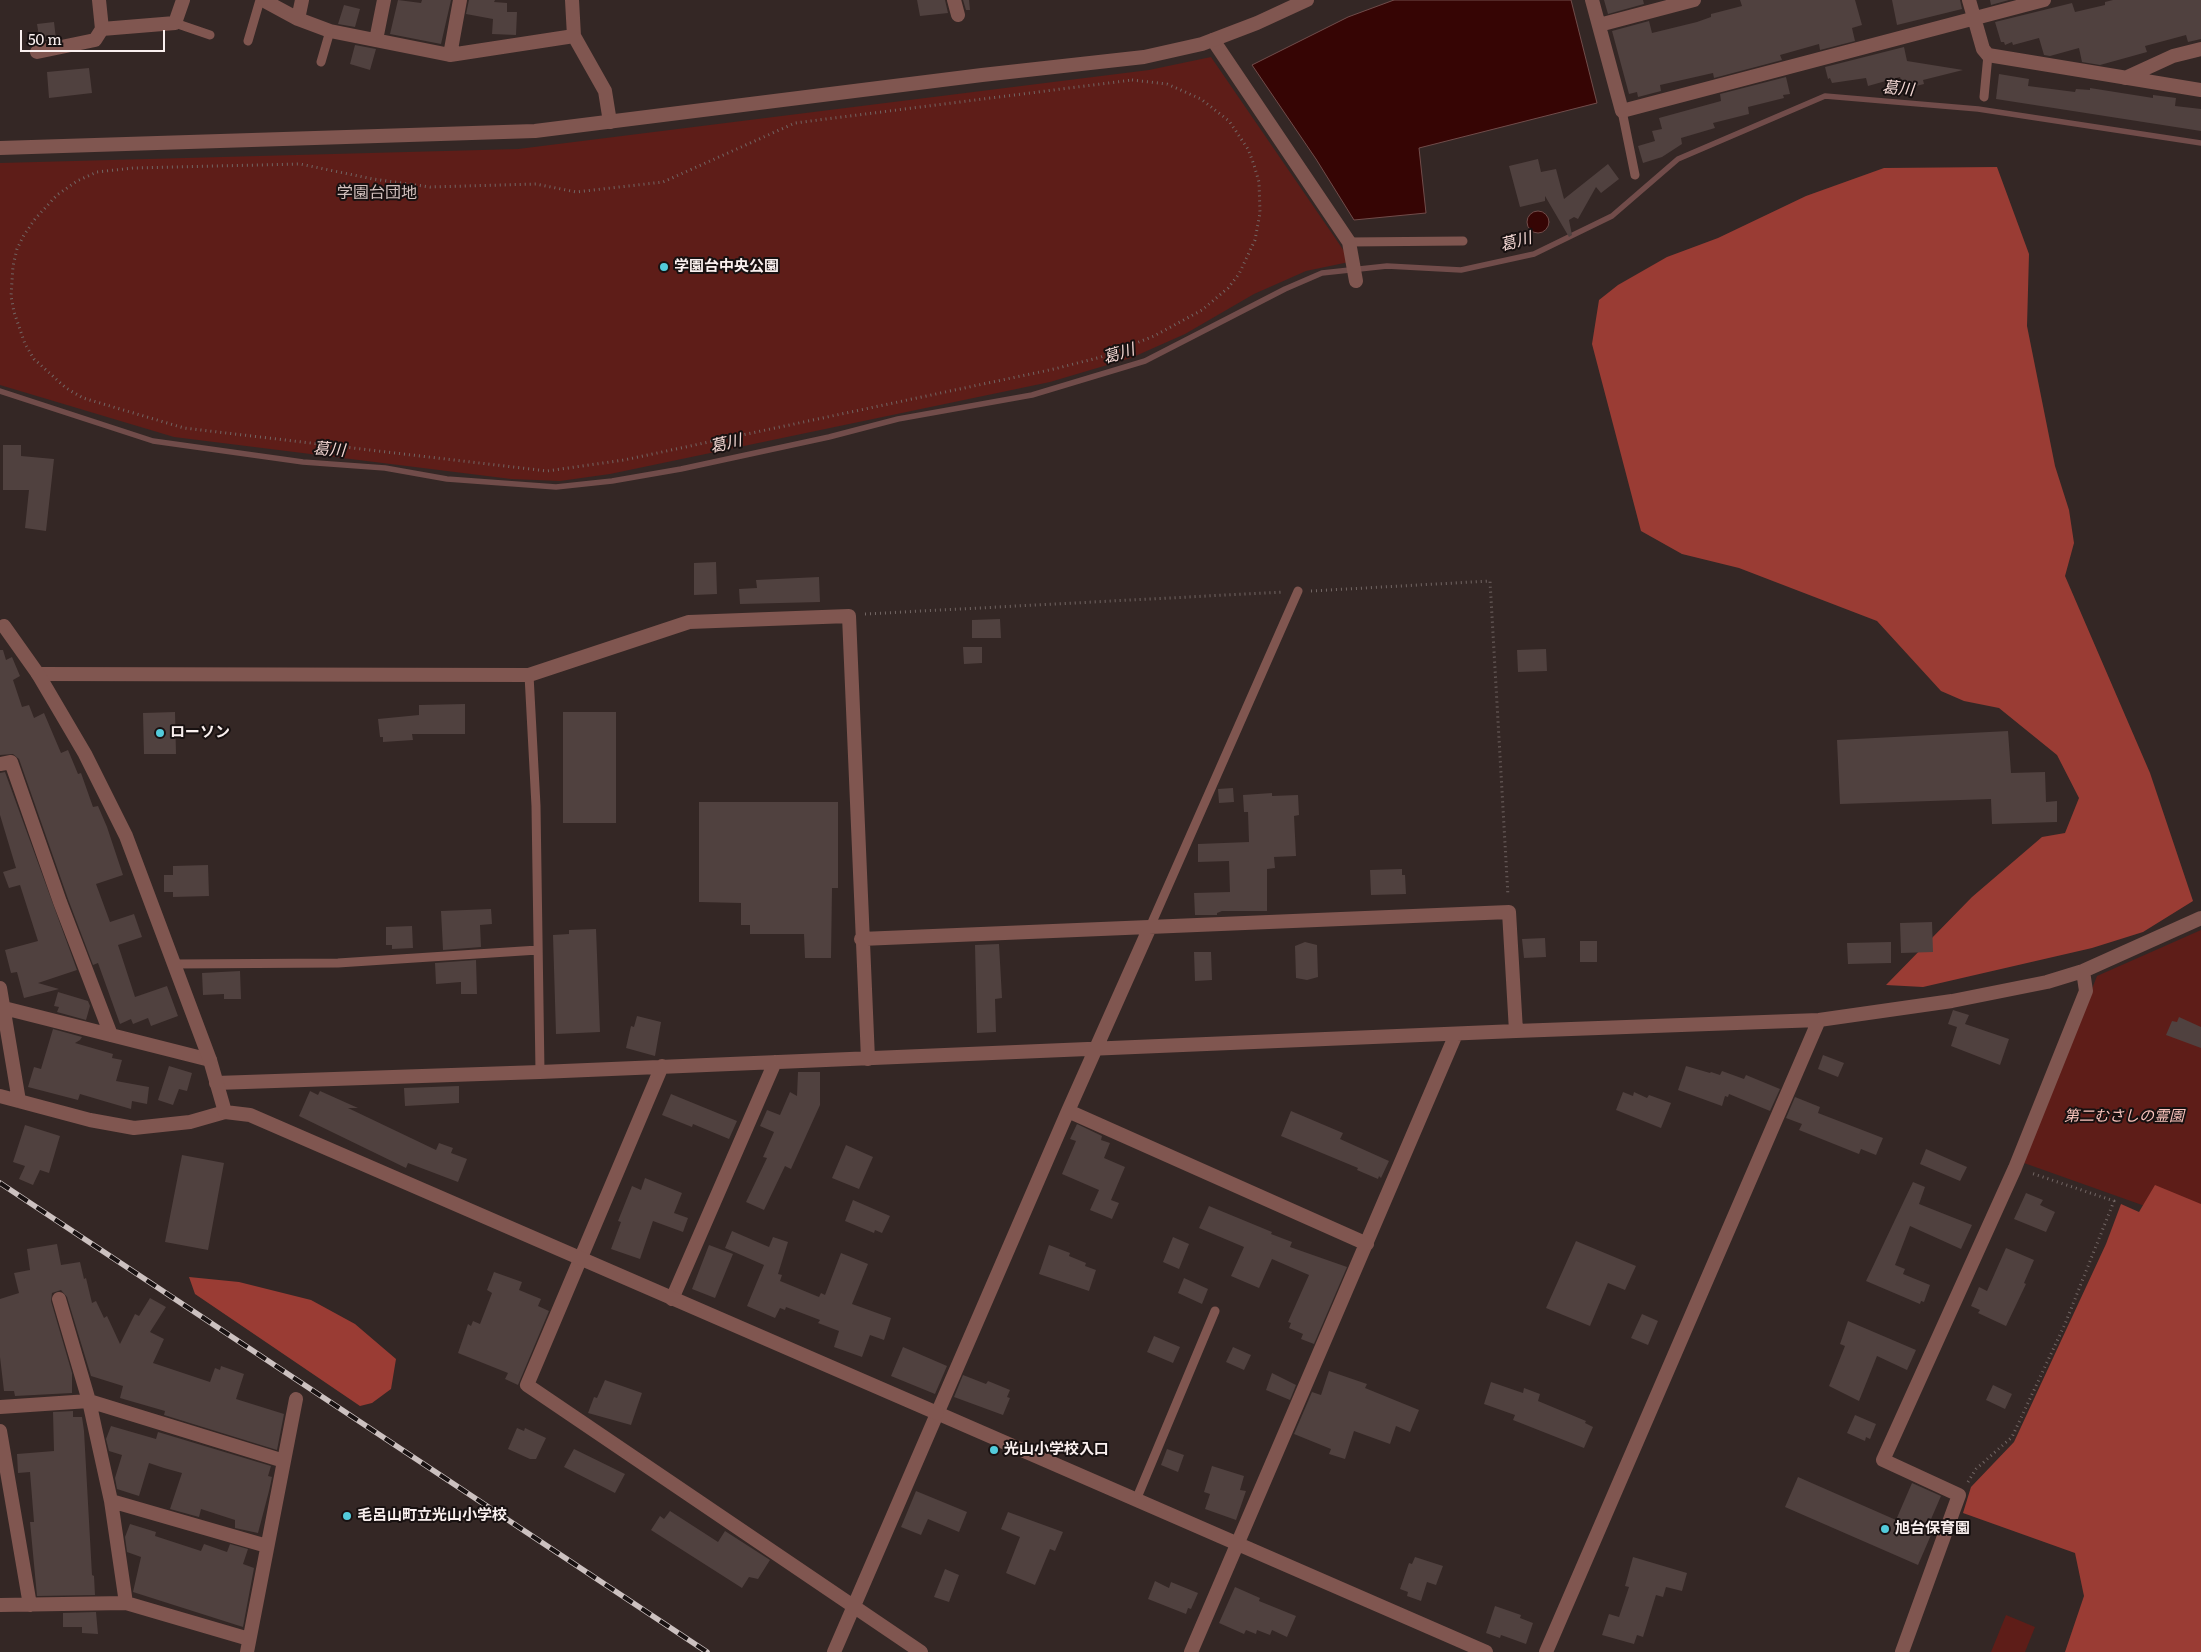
<!DOCTYPE html>
<html>
<head>
<meta charset="utf-8">
<style>
	body { margin:0 }
	#map { position:relative; width:2201px; height:1652px; overflow:hidden; background:#342725; font-family:Literata,serif }
	canvas { display:block }
	.scale { position:absolute; left:20px; top:30px; width:145px; height:22px; box-sizing:border-box; border:2px solid #faf0ef; border-top:0; padding-left:6px; font-size:15px; line-height:18px; white-space:nowrap; color:#faf0ef; -webkit-text-stroke:4px #181111; paint-order:stroke }
</style>
</head>
<body>
<div id="map">
<canvas width="2201" height="1652"></canvas>
<div class="scale">50 m</div>
</div>
<script>
const ctx = document.querySelector('canvas').getContext('2d');
ctx.lineJoin = 'round';
function paint(path, color) {
  ctx.fillStyle = color;
  ctx.fill(path, 'evenodd');
}
function toPath(rows) {
  const path = new Path2D();
  for (const r of rows) {
    if (r.length === 3) {
      path.moveTo(r[0] + r[2], r[1]);
      path.arc(r[0], r[1], r[2], 0, 2 * Math.PI);
      continue;
    }
    path.moveTo(r[0], r[1]);
    for (let i = 2; i < r.length; i += 2) path.lineTo(r[i], r[i + 1]);
  }
  return path;
}
function stroke(path, color, width, dash) {
  ctx.strokeStyle = color;
  ctx.lineWidth = width;
  ctx.lineCap = dash ? 'butt' : 'round';
  ctx.setLineDash(dash || []);
  ctx.stroke(path);
}
function drawText(font, color, halo, rows, align = 'center') {
  ctx.font = font + ' Literata,"Noto Sans JP",serif';
  ctx.lineWidth = 4;
  ctx.setLineDash([]);
  ctx.textBaseline = 'middle';
  ctx.strokeStyle = halo;
  ctx.fillStyle = color;
  for (const [text, x, y, turn = 0] of rows) {
    ctx.save();
    ctx.translate(x, y);
    ctx.rotate((+turn || 0) * Math.PI / 180);
    ctx.textAlign = isNaN(turn) ? turn : align;
    if (halo) ctx.strokeText(text, 0, 0);
    ctx.fillText(text, 0, 0);
    ctx.restore();
  }
}
paint(toPath([
	[1211,57,1344,251,1349,262,1306,271,1254,294,1185,334,1131,358,1050,382,610,474,560,481,511,479,174,437,0,385,0,163,518,149,1149,70],
	[2201,930,2201,1226,2024,1163,2097,976],
	[2006,1615,2035,1627,2025,1652,1991,1652]
]), '#5e1d18');
paint(toPath([
	[1997,167,2029,254,2027,326,2055,466,2069,510,2074,543,2065,576,2150,773,2193,901,2143,932,2092,948,1923,987,1886,985,1972,897,2042,837,2065,833,2079,798,2057,755,1999,708,1964,701,1941,691,1877,621,1739,568,1682,554,1641,531,1592,344,1599,300,1618,285,1667,257,1718,238,1806,196,1884,168],
	[2155,1185,2201,1204,2201,1652,2065,1652,2084,1596,2075,1553,1963,1513,1971,1487,2014,1442,2106,1244,2121,1204,2139,1212],
	[189,1277,239,1282,311,1300,355,1324,396,1359,391,1389,372,1403,360,1406,195,1294]
]), '#9a3c34');
const water = toPath([
	[1394,0,1571,0,1597,103,1419,148,1426,213,1354,220,1316,159,1252,65,1348,17,1394,0],
	[1538,222,11]
]);
paint(water, '#360504');
stroke(water, '#714c4a', 1);
stroke(toPath([
	[0,391,153,441,303,462,385,468,447,479,556,487,612,481,681,469,829,437,898,419,1032,395,1145,361,1285,289,1322,273,1387,266,1461,270,1534,254,1612,216,1678,159,1825,96,1978,109,2201,143]
]), '#714c4a', 5.5);
paint(toPath([
	[398,0,421,3,422,0,451,0,441,44,390,34],
	[469,0,495,0,494,2,507,3,507,12,517,12,516,35,492,34,493,19,466,14],
	[917,0,945,0,948,13,920,16],
	[963,0,969,0,970,10,966,10],
	[1604,0,1643,0,1644,4,1608,14],
	[1740,0,1855,0,1862,25,1852,28,1855,41,1820,50,1819,44,1780,55,1782,60,1714,78,1713,73,1660,85,1661,91,1638,97,1637,92,1629,94,1612,31,1649,21,1652,33,1697,22,1711,17,1711,14,1742,6],
	[1892,0,1960,0,1962,9,1897,25],
	[1990,0,2009,0,1991,5],
	[2113,0,2201,0,2201,39,2188,42,2186,35,2145,46,2147,52,2100,65,2082,62,2079,48,2050,56,2044,55,2039,38,2013,45,2012,42,2005,45,2004,42,2001,42,1995,22,2072,3,2075,12,2105,5,2105,2],
	[344,5,360,9,355,27,338,24],
	[54,22,56,39,40,42,37,24],
	[355,45,376,49,370,70,350,64],
	[1904,47,1907,61,1963,70,1923,80,1924,84,1904,89,1900,77,1868,86,1866,78,1832,83,1830,78,1828,79,1825,67],
	[89,68,92,93,49,98,47,72],
	[1999,74,2029,79,2028,86,2075,92,2076,89,2090,90,2090,88,2153,98,2153,95,2176,98,2175,106,2201,109,2201,131,1996,99],
	[1786,77,1790,94,1783,95,1784,98,1748,107,1749,114,1713,123,1715,128,1681,138,1682,144,1662,157,1643,163,1638,146,1655,141,1652,131,1662,129,1659,118,1721,101,1720,94],
	[1538,159,1541,172,1556,169,1564,199,1608,164,1619,179,1601,193,1596,187,1578,219,1574,217,1569,220,1572,235,1569,237,1545,196,1545,201,1520,207,1509,166],
	[3,445,21,445,21,456,54,459,46,531,25,528,29,490,3,490],
	[716,562,717,594,694,595,694,563],
	[819,577,820,602,740,604,739,589,757,588,756,580],
	[1000,619,1001,638,972,638,972,620],
	[963,647,982,647,982,663,964,664],
	[1546,649,1547,671,1518,672,1517,650],
	[0,650,3,650,6,660,12,657,20,676,13,680,22,707,29,705,34,718,44,713,61,753,68,750,78,774,81,773,93,807,98,806,107,827,123,875,96,884,110,922,134,914,142,937,118,945,135,997,167,986,178,1016,151,1026,148,1018,133,1024,131,1019,120,1024,98,963,93,965,68,899,19,759,13,754,0,755],
	[465,704,465,734,412,734,413,740,383,742,383,737,380,737,378,719,419,715,419,705],
	[175,712,176,754,144,754,143,713],
	[563,712,616,712,616,823,563,823],
	[2008,731,2011,773,2045,772,2046,802,2057,801,2057,822,1992,824,1991,799,1840,804,1837,740],
	[5,772,77,970,38,983,59,989,24,998,17,972,11,973,5,950,38,941,20,885,9,888,3,872,16,868,0,815,0,773],
	[1233,788,1234,802,1219,803,1218,789],
	[1272,793,1272,796,1298,795,1299,815,1294,816,1296,856,1274,857,1275,868,1267,869,1267,911,1222,911,1217,913,1217,915,1195,915,1194,893,1230,892,1229,861,1198,862,1198,844,1249,842,1248,812,1244,812,1243,795],
	[699,802,838,802,838,888,832,888,831,958,805,958,804,934,750,934,750,925,741,925,741,903,699,902],
	[208,865,209,896,173,897,173,892,164,892,164,875,173,875,173,866],
	[1402,869,1402,875,1405,875,1406,894,1371,895,1370,870],
	[491,909,492,924,480,925,481,947,443,950,441,911],
	[1932,922,1933,952,1901,953,1900,923],
	[412,926,413,948,392,949,392,945,386,945,386,927],
	[596,929,600,1032,556,1034,553,935,569,934,569,930],
	[1545,938,1546,957,1524,958,1522,939],
	[1580,941,1597,941,1597,962,1580,962],
	[1305,942,1317,945,1318,977,1307,980,1296,978,1295,946],
	[1891,942,1891,963,1848,964,1847,943],
	[999,944,1002,998,995,999,996,1032,977,1033,975,945],
	[1194,952,1211,952,1212,980,1195,981],
	[476,960,477,994,461,994,461,982,436,984,435,963],
	[240,971,241,999,224,999,224,994,203,995,202,973],
	[58,992,88,1001,90,1006,86,1020,57,1012,59,1007,54,1006],
	[1953,1010,1969,1015,1965,1024,2009,1039,2000,1065,1951,1046,1957,1027,1948,1024],
	[637,1016,661,1022,655,1056,626,1048,631,1026,634,1027],
	[2179,1017,2201,1027,2201,1048,2166,1035,2172,1021,2177,1022],
	[53,1029,82,1037,80,1040,75,1043,113,1054,112,1058,122,1060,116,1081,149,1087,147,1104,132,1101,131,1109,80,1094,78,1100,28,1087,34,1067,41,1069],
	[1823,1055,1844,1063,1838,1077,1818,1069],
	[169,1066,192,1073,187,1091,179,1089,173,1105,158,1100],
	[1686,1066,1710,1073,1711,1072,1720,1075,1722,1071,1744,1079,1746,1075,1780,1089,1770,1111,1729,1094,1728,1097,1725,1096,1722,1106,1678,1090],
	[798,1072,820,1072,820,1105,791,1169,785,1166,764,1210,746,1202,767,1158,763,1157,774,1132,760,1126,767,1110,780,1115,790,1092,797,1096],
	[459,1086,459,1103,405,1106,404,1088],
	[310,1091,318,1095,320,1091,358,1108,348,1108,436,1150,439,1143,453,1148,451,1153,467,1159,458,1182,408,1163,406,1168,299,1116],
	[1623,1092,1633,1096,1634,1092,1647,1098,1649,1095,1671,1103,1661,1128,1616,1110],
	[671,1094,737,1121,729,1139,693,1124,692,1127,662,1115],
	[1795,1097,1820,1107,1818,1113,1883,1138,1876,1155,1861,1149,1859,1154,1799,1130,1802,1124,1786,1118],
	[1291,1111,1343,1133,1340,1139,1389,1161,1381,1178,1379,1176,1378,1179,1357,1170,1358,1168,1281,1136],
	[1077,1124,1102,1136,1101,1140,1110,1143,1104,1158,1125,1167,1111,1200,1119,1203,1112,1219,1090,1210,1099,1190,1062,1174,1076,1141,1070,1139],
	[25,1125,60,1136,49,1173,40,1170,33,1185,19,1179,25,1166,13,1162],
	[846,1145,873,1157,859,1189,832,1178],
	[1926,1149,1967,1167,1960,1181,1920,1164],
	[182,1155,224,1163,208,1250,165,1242],
	[645,1178,682,1193,674,1213,688,1218,683,1232,653,1221,640,1259,611,1249,621,1222,618,1221,632,1186,641,1190],
	[1913,1182,1925,1187,1919,1204,1972,1225,1961,1249,1910,1226,1895,1265,1905,1269,1903,1274,1930,1285,1924,1302,1921,1301,1920,1304,1866,1281],
	[2026,1193,2043,1200,2040,1205,2055,1212,2046,1232,2014,1219],
	[853,1200,890,1216,882,1233,875,1230,874,1233,845,1221],
	[1209,1206,1272,1232,1271,1234,1292,1242,1290,1247,1347,1267,1314,1344,1301,1339,1303,1334,1289,1328,1291,1323,1288,1322,1309,1275,1272,1259,1259,1288,1231,1276,1244,1247,1199,1228],
	[732,1231,769,1247,773,1237,788,1242,778,1274,782,1275,780,1281,819,1297,821,1293,825,1295,841,1253,868,1264,852,1304,891,1318,884,1340,870,1335,862,1357,834,1347,839,1331,818,1323,820,1320,786,1307,785,1310,780,1308,775,1318,747,1306,764,1265,725,1248],
	[1173,1237,1189,1244,1179,1269,1163,1262],
	[1576,1241,1636,1266,1625,1290,1608,1283,1590,1326,1546,1308],
	[57,1244,61,1265,80,1262,84,1279,86,1278,92,1303,96,1301,104,1318,107,1316,120,1344,135,1314,139,1316,150,1298,166,1307,150,1332,164,1339,153,1363,210,1382,215,1368,220,1370,221,1366,244,1374,236,1399,284,1414,277,1450,164,1415,165,1411,120,1398,123,1386,91,1376,67,1297,61,1290,52,1293,51,1301,72,1373,72,1393,15,1396,14,1391,4,1391,0,1357,0,1299,19,1293,14,1273,30,1270,27,1249],
	[709,1245,733,1254,715,1298,692,1289],
	[1049,1245,1070,1253,1069,1256,1086,1263,1085,1266,1096,1270,1089,1291,1039,1274],
	[2006,1248,2034,1260,2024,1283,2026,1284,2006,1326,1978,1313,1980,1310,1971,1306,1979,1287,1987,1291],
	[494,1272,522,1282,519,1290,541,1299,538,1306,549,1311,518,1385,505,1379,508,1373,458,1353,468,1324,471,1326,473,1321,480,1324,492,1293,487,1290],
	[1184,1278,1208,1289,1202,1304,1178,1293],
	[1642,1314,1658,1321,1648,1345,1631,1338],
	[1848,1321,1916,1350,1907,1370,1877,1356,1859,1401,1829,1386,1845,1346,1840,1344],
	[1154,1336,1180,1347,1173,1363,1147,1352],
	[903,1347,947,1366,935,1394,891,1376],
	[1233,1347,1251,1355,1244,1370,1226,1362],
	[1329,1371,1367,1384,1365,1388,1419,1410,1410,1432,1396,1426,1390,1444,1354,1431,1345,1459,1329,1454,1331,1449,1294,1434,1312,1392,1321,1395],
	[1272,1373,1296,1385,1290,1400,1266,1390],
	[963,1375,986,1384,988,1381,1010,1390,1007,1397,1010,1398,1003,1415,954,1397],
	[605,1380,642,1393,631,1425,588,1413,594,1397,597,1398],
	[1491,1382,1523,1393,1524,1388,1540,1394,1538,1401,1586,1421,1585,1423,1593,1427,1584,1448,1513,1420,1515,1415,1484,1404],
	[1993,1385,2012,1394,2005,1409,1986,1400],
	[73,1411,73,1417,82,1417,84,1431,92,1575,94,1576,95,1595,37,1596,30,1522,34,1522,30,1472,18,1473,17,1454,54,1451,53,1412],
	[1855,1415,1876,1424,1870,1439,1866,1437,1865,1441,1847,1433],
	[111,1426,156,1439,158,1432,271,1466,268,1476,272,1477,269,1491,258,1533,235,1528,235,1520,201,1509,199,1517,170,1509,182,1473,164,1468,149,1463,139,1496,117,1489,115,1478,122,1455,109,1451,106,1439],
	[517,1428,524,1431,525,1428,546,1438,536,1459,530,1459,508,1449],
	[574,1449,625,1474,615,1493,564,1467],
	[1167,1449,1184,1455,1178,1472,1161,1465],
	[1212,1466,1244,1476,1240,1490,1246,1491,1236,1520,1205,1509,1210,1494,1204,1492],
	[1798,1477,1896,1520,1912,1483,1941,1496,1925,1533,1931,1535,1918,1565,1785,1507],
	[916,1491,967,1512,959,1532,928,1519,921,1535,901,1527],
	[670,1511,718,1542,725,1531,770,1560,758,1579,749,1577,742,1588,651,1530,660,1516,664,1519],
	[1008,1512,1063,1532,1055,1551,1050,1549,1035,1585,1006,1573,1020,1537,1001,1529],
	[130,1524,156,1532,155,1536,201,1551,204,1544,227,1552,230,1544,248,1549,243,1564,254,1568,243,1627,133,1592,141,1557,127,1552,125,1537],
	[1415,1557,1443,1566,1436,1585,1427,1582,1421,1601,1407,1596,1408,1592,1400,1589,1409,1563,1412,1564],
	[1633,1557,1687,1573,1682,1591,1666,1587,1663,1597,1656,1595,1643,1637,1637,1635,1634,1644,1602,1635,1609,1614,1619,1617,1629,1587,1625,1586],
	[945,1569,959,1575,949,1602,934,1597],
	[1155,1581,1169,1588,1171,1582,1198,1593,1191,1609,1188,1608,1186,1614,1148,1599],
	[1235,1587,1260,1598,1259,1601,1296,1616,1287,1637,1272,1630,1270,1635,1257,1630,1256,1634,1246,1630,1244,1634,1219,1623],
	[1495,1606,1521,1615,1520,1618,1533,1623,1526,1644,1501,1635,1500,1638,1486,1633],
	[96,1612,98,1634,82,1633,82,1627,63,1627,63,1613]
]), '#50413f');
stroke(toPath([
	[1132,80,1167,84,1201,99,1229,121,1248,149,1254,165,1259,182,1260,213,1255,240,1239,274,1228,288,1202,310,1154,336,1101,357,1054,369,624,460,547,471,184,428,83,398,66,388,34,359,25,344,14,312,11,296,13,266,17,249,24,235,35,219,57,195,77,181,97,172,133,168,300,164,373,179,430,187,536,184,576,192,663,182,795,123,1132,80],
	[1311,591,1490,581,1508,896],
	[865,614,1283,592],
	[1968,1482,1976,1469,2012,1437,2065,1324,2114,1201,2031,1173]
]), '#726664', 3, [1, 4]);
stroke(toPath([
	[175,23,210,35],
	[248,41,260,0],
	[321,62,330,31],
	[1984,97,1988,55],
	[1622,111,1635,175],
	[1349,242,1463,241],
	[529,675,536,806,540,1072],
	[1150,927,1298,591],
	[175,964,338,963,538,950],
	[1136,1500,1215,1311]
]), '#805650', 9);
stroke(toPath([
	[99,0,102,29],
	[263,0,298,19,330,31,450,55,460,0],
	[954,0,958,15],
	[1592,0,1622,111,2044,0],
	[1969,0,1983,49,1988,55,2201,90],
	[298,19,302,0],
	[1599,25,1694,0],
	[574,36,605,91,610,122],
	[376,40,384,0],
	[1213,40,1349,242,1356,281],
	[37,52,95,40,102,29,175,23,183,0],
	[450,55,574,36,572,0],
	[2125,78,2173,56,2201,49],
	[38,674,529,675,689,622,849,616,868,1059],
	[0,764,11,762,60,902,111,1035],
	[861,939,1509,912,1516,1031],
	[0,988,19,1101],
	[0,1007,210,1060],
	[662,1066,527,1385,921,1652],
	[216,1083,540,1072,1516,1031,1819,1020,1952,1001,2047,982,2083,971,2201,918],
	[0,1096,90,1120,134,1128,190,1122,225,1112],
	[1068,1111,1367,1244],
	[59,1299,89,1401,111,1501,126,1603],
	[672,1299,775,1062],
	[0,1407,89,1401,284,1461],
	[937,1413,1486,1652],
	[0,1431,30,1605],
	[111,1501,267,1546],
	[0,1605,126,1603,249,1639],
	[247,1652,296,1399],
	[834,1652,1068,1111,1150,927],
	[1191,1652,1456,1034],
	[1546,1652,1819,1020],
	[1902,1652,1959,1495,1883,1460,2015,1168,2086,991,2083,971]
]), '#805650', 14);
stroke(toPath([
	[0,148,535,131,982,75,1144,57,1202,44,1257,23,1307,0],
	[4,626,38,674,85,754,126,836,210,1060,225,1112,250,1115,937,1413]
]), '#805650', 14);
const rail = toPath([
	[0,1183,707,1652]
]);
stroke(rail, '#ccc1c0', 5.5);
stroke(rail, '#181111', 4, [11]);
for (const [x, y, r, color] of [
	[664,267,5,"#53cbdb"],
	[160,733,5,"#53cbdb"],
	[994,1450,5,"#53cbdb"],
	[347,1516,5,"#53cbdb"],
	[1885,1529,5,"#53cbdb"]
]) {
  const dot = new Path2D();
  dot.arc(x, y, r, 0, 2 * Math.PI);
  ctx.fillStyle = color;
  ctx.fill(dot);
  stroke(dot, '#181111', 2);
}
drawText('bold 15px', '#faf0ef', '#181111', [
	["学園台中央公園",674,267],
	["ローソン",170,733],
	["光山小学校入口",1004,1450],
	["毛呂山町立光山小学校",357,1516],
	["旭台保育園",1895,1529]
], 'left');
drawText('italic 15px', '#fac4bd', '#181111', [
	["第二むさしの霊園",2124,1117]
]);
drawText('italic 16px', '#f5d9d5', '#181111', [
	["葛川",1898,89,5],
	["葛川",1516,242,-15],
	["葛川",1119,354,-17],
	["葛川",726,444,-13],
	["葛川",329,450,4]
]);
drawText('16px', '#d2c0bd', '#181111', [
	["学園台団地",377,193]
]);
</script>
</body>
</html>
